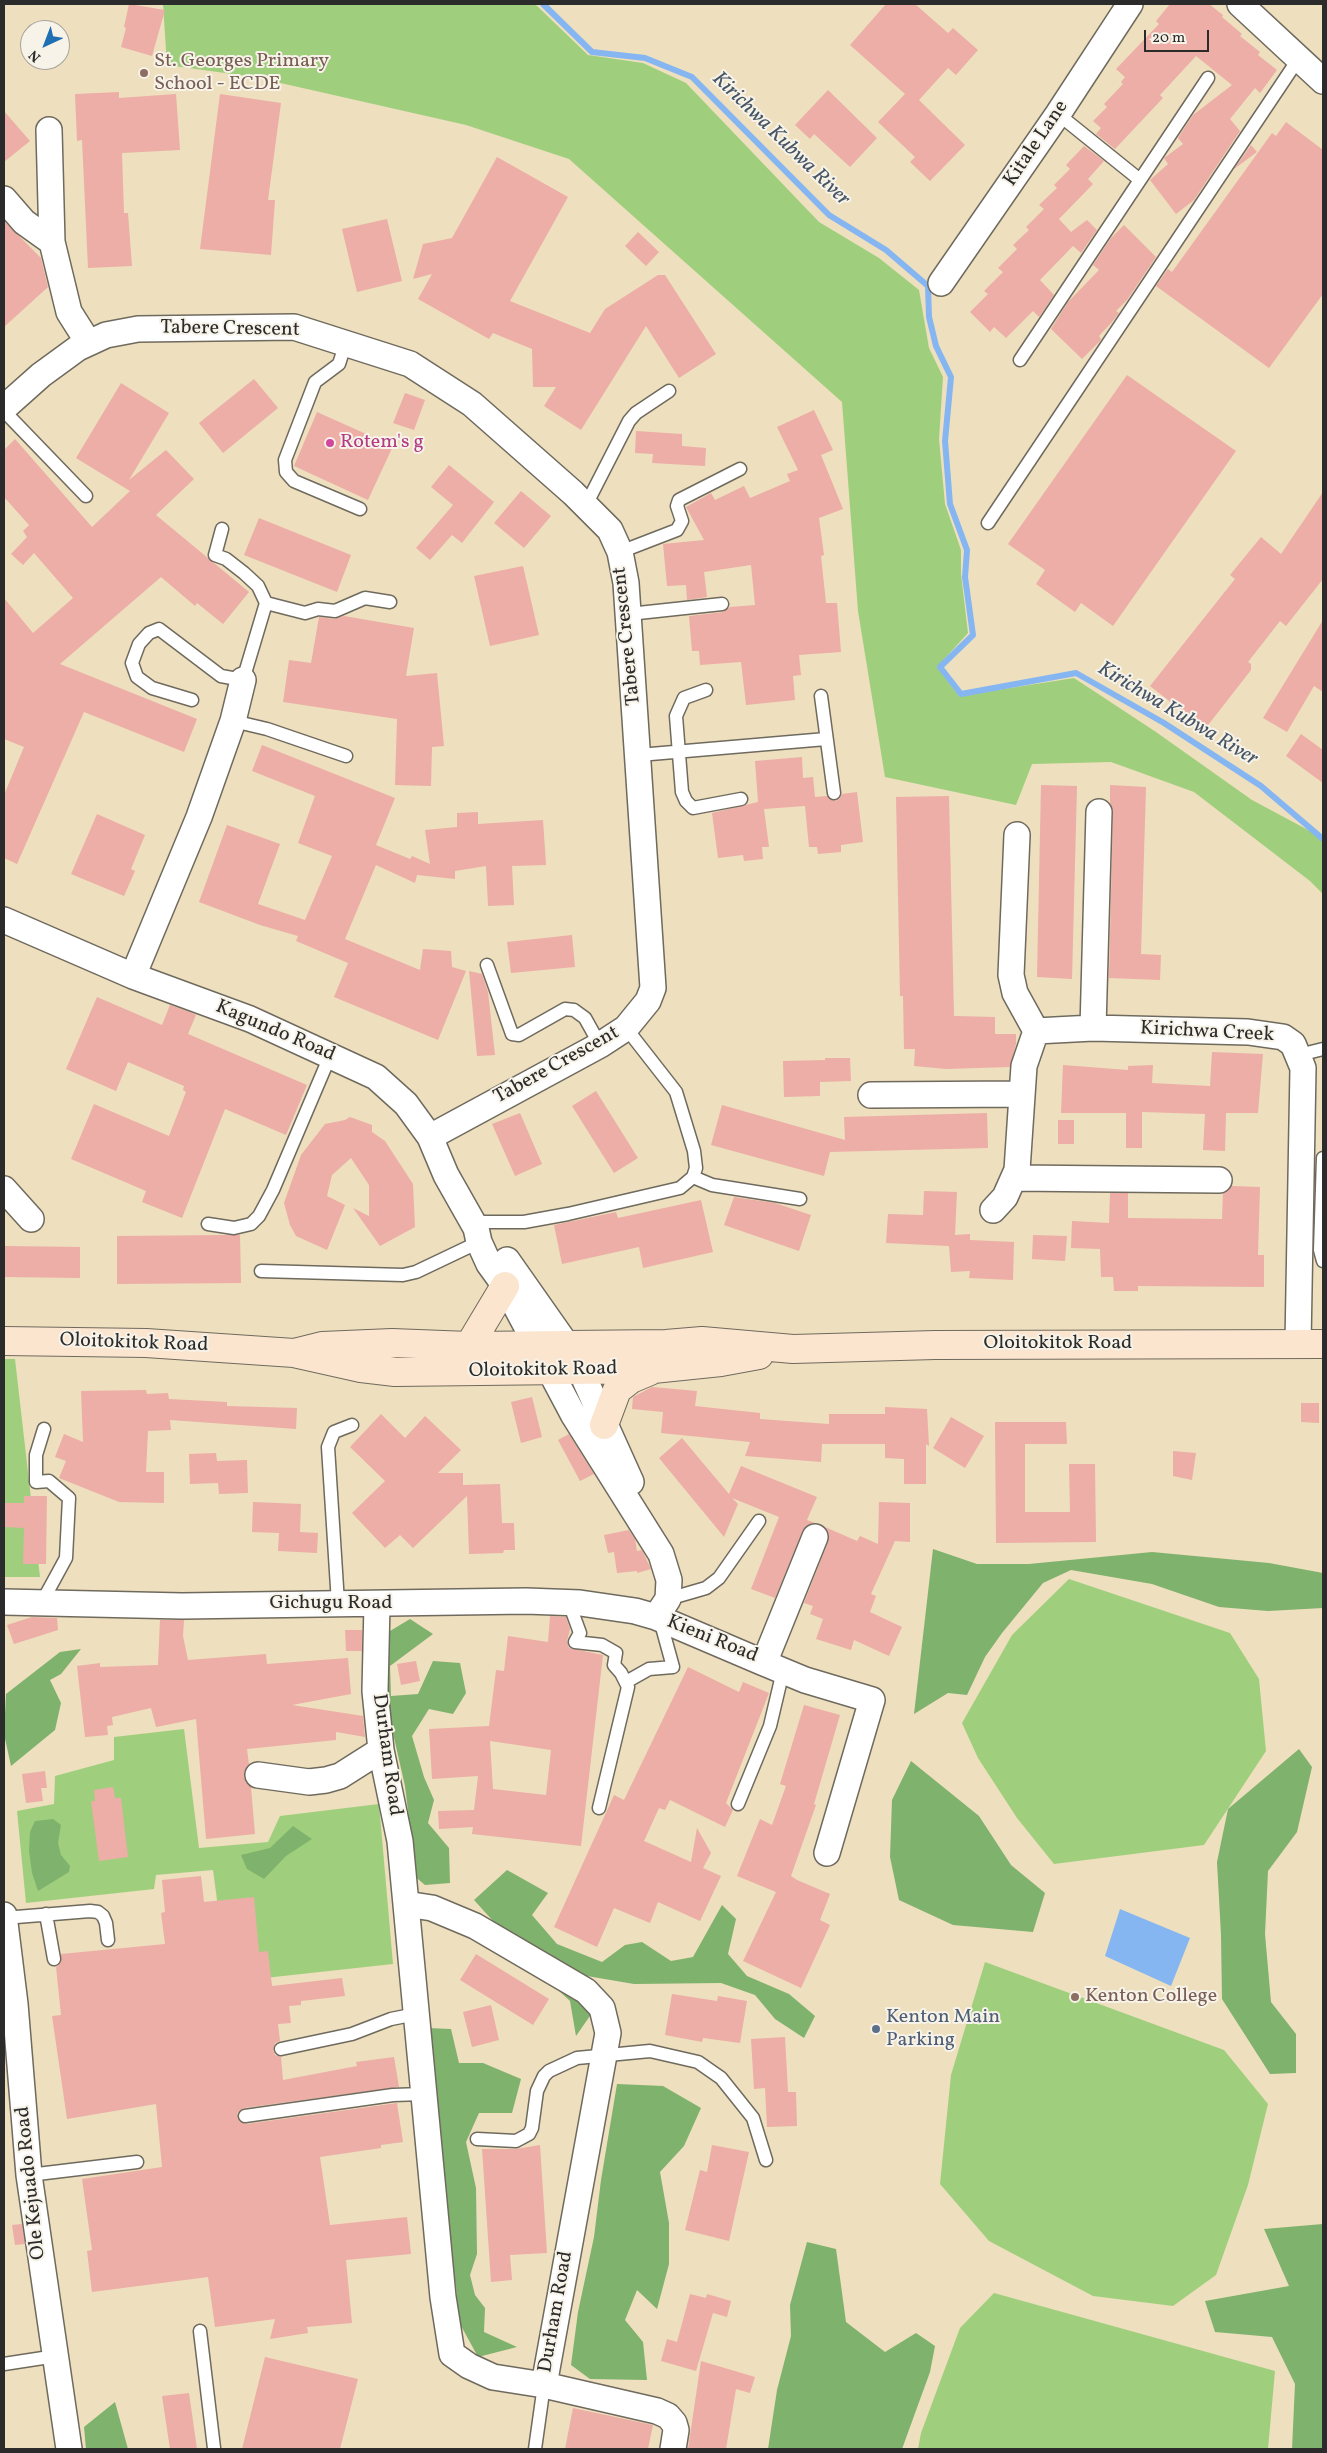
<!DOCTYPE html>
<html>
<head>
<meta charset="utf-8">
<style>
	body { margin:0 }
	#map { position:relative; width:1327px; height:2453px; overflow:hidden; background:#eedfbe; font-family:Vollkorn,serif }
	canvas { display:block }
	.frame { position:absolute; inset:0; border:5px solid #2b2b2b; pointer-events:none }
	.north { position:absolute; left:20px; top:20px; width:50px; height:50px; box-sizing:border-box; background:#f7f3e8; border:1px solid #a5a39c; border-radius:50%; rotate:223deg; font-size:14px; font-weight:700; line-height:20px; text-align:center; color:#2b2b2b }
	.north::after { content:''; display:block; margin:auto; width:18px; height:22px; background:#1f6fb2; clip-path:polygon(50% 0,100% 100%,50% 72%,0 100%) }
	.scale { position:absolute; left:1144px; top:30px; width:65px; height:22px; box-sizing:border-box; border:2px solid #2b2b2b; border-top:0; padding-left:6px; font-size:15px; line-height:18px; white-space:nowrap; color:#2b2b2b; -webkit-text-stroke:4px #f7f3e8; paint-order:stroke }
</style>
</head>
<body>
<div id="map">
<canvas width="1327" height="2453"></canvas>
<div class="frame"></div>
<div class="north">N</div>
<div class="scale">20 m</div>
</div>
<script>
const ctx = document.querySelector('canvas').getContext('2d');
ctx.lineJoin = 'round';
function paint(path, color) {
  ctx.fillStyle = color;
  ctx.fill(path, 'evenodd');
}
function toPath(rows) {
  const path = new Path2D();
  for (const r of rows) {
    path.moveTo(r[0], r[1]);
    for (let i = 2; i < r.length; i += 2) path.lineTo(r[i], r[i + 1]);
  }
  return path;
}
function stroke(path, color, width, dash) {
  ctx.strokeStyle = color;
  ctx.lineWidth = width;
  ctx.lineCap = dash ? 'butt' : 'round';
  ctx.setLineDash(dash || []);
  ctx.stroke(path);
}
function drawText(font, color, halo, rows, align = 'center') {
  ctx.font = font + ' Vollkorn,serif';
  ctx.lineWidth = 4;
  ctx.setLineDash([]);
  ctx.textBaseline = 'middle';
  ctx.strokeStyle = halo;
  ctx.fillStyle = color;
  for (const [text, x, y, turn = 0] of rows) {
    ctx.save();
    ctx.translate(x, y);
    ctx.rotate((+turn || 0) * Math.PI / 180);
    ctx.textAlign = isNaN(turn) ? turn : align;
    if (halo) ctx.strokeText(text, 0, 0);
    ctx.fillText(text, 0, 0);
    ctx.restore();
  }
}
paint(toPath([
	[163,4,535,4,588,55,643,63,686,83,819,222,879,258,919,290,929,348,943,377,939,439,945,504,961,550,961,574,968,633,937,667,959,696,1074,678,1156,732,1252,800,1323,838,1323,894,1310,881,1194,792,1111,762,1032,764,1016,805,885,777,858,611,842,402,569,159,466,125,254,77,167,65],
	[4,1359,15,1359,40,1577,4,1577],
	[1069,1579,1230,1633,1259,1679,1266,1751,1204,1845,1054,1864,1017,1818,978,1758,962,1723,1012,1635],
	[184,1729,199,1848,268,1842,280,1816,379,1804,393,1964,228,1982,213,1870,156,1875,154,1889,26,1903,17,1811,54,1804,55,1776,114,1760,114,1737],
	[985,1962,1224,2050,1268,2104,1248,2185,1216,2275,1173,2306,1093,2296,989,2241,940,2184,951,2075],
	[994,2293,1275,2371,1268,2449,918,2449,921,2433,960,2328]
]), '#9fcf7d');
paint(toPath([
	[933,1549,977,1564,1029,1564,1152,1552,1269,1563,1323,1573,1323,1608,1268,1611,1219,1607,1152,1584,1071,1570,1043,1583,1002,1633,985,1657,967,1695,948,1693,914,1714],
	[410,1619,433,1634,390,1666,391,1696,418,1694,433,1661,460,1663,466,1693,453,1714,429,1709,412,1736,424,1777,434,1800,428,1823,449,1848,450,1883,425,1885,393,1858,410,1827,405,1786,390,1720,365,1668,385,1634],
	[81,1649,61,1674,50,1680,61,1703,55,1730,11,1766,4,1734,6,1694,60,1652],
	[1299,1749,1312,1767,1297,1832,1268,1871,1265,1934,1271,2002,1296,2034,1296,2073,1270,2074,1222,1999,1221,1935,1217,1862,1228,1809],
	[911,1761,979,1816,1011,1865,1045,1893,1033,1932,953,1925,899,1900,890,1857,892,1800],
	[53,1819,61,1825,58,1843,61,1855,70,1866,69,1872,38,1891,32,1873,29,1851,30,1832,35,1821],
	[293,1826,312,1839,286,1856,264,1879,247,1869,241,1855,270,1848],
	[507,1870,548,1893,532,1915,557,1944,602,1962,625,1945,642,1942,671,1961,693,1957,722,1905,736,1919,728,1954,747,1976,789,1994,815,2016,804,2038,775,2019,755,1995,721,1983,634,1984,587,1976,592,2013,576,2036,570,2001,542,1975,474,1900],
	[428,2028,451,2029,459,2063,483,2063,521,2079,512,2113,479,2113,466,2142,476,2188,477,2254,470,2275,475,2295,485,2308,484,2332,517,2347,478,2357,459,2322,456,2286,444,2223],
	[617,2084,663,2086,701,2108,684,2146,660,2172,669,2223,669,2264,657,2309,637,2290,625,2320,643,2342,647,2380,590,2379,571,2365,578,2312,594,2237,601,2180],
	[1323,2224,1323,2449,1292,2449,1295,2384,1272,2337,1215,2332,1205,2301,1289,2286,1264,2229],
	[807,2242,836,2249,846,2322,885,2352,916,2333,935,2346,930,2372,902,2449,768,2449,777,2390,791,2336,790,2305],
	[115,2402,128,2449,86,2449,84,2427]
]), '#7fb26c');
paint(toPath([
	[1120,1909,1190,1938,1171,1986,1105,1956]
]), '#86b6f1');
stroke(toPath([
	[543,4,592,52,645,58,692,77,829,215,886,250,928,286,929,317,936,346,951,377,945,441,950,504,967,550,965,577,973,635,940,667,961,694,1076,673,1164,723,1261,786,1323,839]
]), '#86b6f1', 6);
paint(toPath([
	[129,4,165,10,152,56,121,47,126,28,124,27],
	[886,4,915,4,948,33,953,28,978,50,956,75,948,68,919,100,965,145,930,181,910,162,915,157,878,122,905,94,850,45],
	[1170,4,1209,4,1223,15,1222,17,1242,34,1240,36,1260,52,1258,55,1277,70,1260,93,1255,88,1230,119,1240,131,1194,200,1176,214,1150,180,1168,164,1164,158,1183,144,1178,138,1193,115,1232,85,1196,56,1160,95,1163,98,1115,149,1096,134,1101,128,1093,121,1107,107,1104,104,1123,84,1121,82,1125,77,1116,69,1159,24,1156,21],
	[828,90,877,138,850,167,814,134,810,139,795,125],
	[119,92,119,98,176,94,180,150,122,153,124,213,128,213,132,266,88,268,82,140,77,141,75,94],
	[220,94,281,103,268,200,275,200,271,255,200,249],
	[4,111,30,141,4,162],
	[1286,122,1323,150,1323,294,1269,368,1156,286,1168,269,1172,272,1272,133,1276,136],
	[1251,145,1257,152,1234,169],
	[1084,146,1104,161,1088,179,1093,184,1059,219,1071,232,1087,220,1097,230,1081,253,1073,246,1040,280,1054,295,1039,317,1033,311,1006,338,994,327,990,332,970,312,988,294,984,291,1003,272,998,268,1017,249,1013,245,1029,230,1026,227,1044,209,1039,205,1057,188,1054,185,1070,169,1066,165],
	[497,157,568,197,510,301,590,333,605,309,658,275,665,275,716,354,679,378,646,326,581,430,544,406,556,387,533,387,532,349,493,333,489,339,418,299,432,274,413,279,423,244,452,238],
	[387,219,402,281,357,292,342,229],
	[4,221,41,258,48,287,4,327],
	[1124,225,1156,257,1127,300,1116,311,1119,313,1112,322,1099,336,1101,339,1099,342,1082,359,1051,329,1068,302,1099,270,1093,265,1111,238],
	[638,232,659,252,646,266,625,246],
	[1127,375,1236,451,1113,626,1081,603,1075,612,1036,584,1045,570,1008,544],
	[254,379,278,408,223,453,199,423],
	[121,383,169,413,129,480,166,450,194,479,156,515,249,592,223,624,197,603,195,606,161,577,60,664,197,719,184,752,84,712,17,864,4,858,4,795,24,747,4,739,4,598,33,633,73,598,34,553,23,565,11,554,27,537,23,531,29,525,4,497,4,450,15,439,92,527,130,491,76,458],
	[405,393,425,400,414,430,393,423],
	[814,410,833,450,821,455,843,509,819,518,824,555,821,556,826,603,837,603,841,652,799,655,801,675,793,676,795,700,746,705,741,662,700,665,699,651,692,651,689,616,723,612,730,607,755,605,751,565,704,572,707,597,687,600,686,585,667,586,663,544,704,540,686,507,711,493,715,500,744,486,750,498,790,481,787,474,798,470,777,427],
	[317,412,393,446,368,500,294,466],
	[636,431,682,434,682,446,706,448,705,466,652,463,653,454,635,453],
	[449,465,494,502,462,543,452,535,430,560,416,548,453,505,431,487],
	[521,491,551,516,524,548,494,523],
	[1323,492,1323,579,1286,626,1280,621,1248,662,1251,664,1251,670,1205,729,1150,686,1235,579,1230,575,1261,537,1281,554],
	[259,518,351,555,337,592,244,555],
	[523,566,539,635,490,646,474,576],
	[344,616,414,628,406,676,437,673,444,746,432,747,431,786,395,785,397,719,283,702,289,660,311,663,319,617,335,619],
	[1323,620,1323,692,1314,686,1287,732,1263,718],
	[1301,734,1323,750,1323,783,1286,756],
	[262,745,395,798,376,845,410,859,412,856,430,864,425,830,457,827,457,813,478,812,478,824,543,820,546,865,512,866,514,905,488,906,486,866,455,871,455,879,417,875,415,883,376,865,345,939,420,970,423,949,451,951,452,967,466,971,438,1040,334,997,348,963,296,941,298,936,260,925,199,902,227,825,280,844,258,904,305,920,332,856,298,843,315,796,252,771],
	[802,757,803,778,813,777,815,797,827,796,835,801,839,799,842,794,857,792,863,842,841,845,841,852,818,854,817,847,809,847,805,806,764,809,769,847,762,847,763,859,744,861,743,855,718,858,712,813,758,802,755,761],
	[1041,785,1077,786,1072,979,1037,977],
	[1110,785,1146,787,1141,954,1161,955,1160,980,1109,978,1113,812,1110,803],
	[949,796,954,1016,995,1017,995,1034,1016,1034,1016,1044,1010,1067,946,1069,914,1066,915,1049,904,1049,903,996,900,996,896,797],
	[97,814,145,835,131,869,135,871,124,896,71,874],
	[572,935,575,967,511,973,507,942],
	[469,971,482,974,488,992,495,1055,477,1056],
	[97,997,162,1025,170,1005,190,1012,196,1015,188,1034,307,1085,286,1135,225,1109,182,1218,142,1202,146,1191,71,1159,94,1104,169,1136,186,1092,183,1090,184,1086,128,1062,116,1091,66,1069],
	[1212,1052,1263,1054,1258,1113,1226,1113,1225,1151,1203,1150,1205,1114,1142,1112,1142,1148,1126,1148,1126,1113,1061,1113,1063,1065,1128,1070,1128,1066,1153,1065,1152,1083,1210,1086],
	[825,1058,850,1058,851,1081,820,1082,820,1096,784,1097,783,1061,825,1060],
	[596,1091,638,1158,614,1173,572,1106],
	[722,1105,845,1140,844,1117,987,1113,988,1148,830,1152,824,1176,711,1145],
	[520,1113,542,1164,515,1176,492,1124],
	[350,1117,372,1125,372,1132,385,1141,413,1184,415,1227,380,1246,353,1208,369,1216,369,1185,351,1158,332,1175,327,1196,345,1205,327,1250,296,1236,290,1225,284,1203,301,1155,325,1124,345,1120],
	[1058,1120,1074,1120,1074,1144,1058,1144],
	[1232,1186,1260,1187,1258,1255,1264,1255,1264,1287,1138,1286,1138,1291,1114,1291,1113,1277,1101,1277,1100,1249,1071,1248,1072,1221,1109,1223,1110,1193,1128,1193,1128,1218,1222,1219,1223,1193],
	[924,1191,957,1192,955,1235,970,1234,970,1240,1014,1242,1013,1280,969,1278,970,1271,951,1272,949,1246,886,1243,888,1214,923,1215],
	[734,1197,775,1203,811,1215,799,1251,724,1225],
	[701,1200,713,1252,643,1268,639,1247,562,1264,554,1225,616,1212,618,1218],
	[226,1235,240,1235,241,1283,117,1284,117,1236],
	[1033,1235,1067,1236,1065,1261,1032,1259],
	[4,1246,80,1247,80,1278,4,1277],
	[652,1387,697,1391,695,1406,760,1413,760,1419,829,1424,829,1414,885,1414,885,1407,927,1409,929,1446,926,1444,926,1484,904,1484,904,1459,885,1458,885,1444,822,1444,821,1462,745,1456,750,1442,661,1433,663,1412,632,1409,633,1397],
	[146,1390,147,1394,168,1393,169,1399,227,1402,227,1406,297,1408,296,1429,170,1420,171,1430,148,1431,146,1472,164,1472,164,1503,119,1502,59,1478,66,1461,55,1457,64,1434,83,1442,81,1391],
	[532,1397,542,1437,521,1443,511,1402],
	[1301,1403,1319,1403,1319,1423,1301,1422],
	[381,1414,405,1438,425,1416,461,1450,438,1473,463,1473,463,1485,500,1484,502,1523,514,1523,515,1550,504,1550,503,1553,469,1554,467,1496,413,1548,400,1535,385,1548,352,1513,385,1481,350,1447],
	[951,1417,984,1436,965,1468,933,1448],
	[995,1422,1066,1422,1067,1444,1025,1444,1025,1512,1070,1512,1069,1464,1095,1464,1096,1542,996,1543],
	[569,1434,594,1474,580,1481,558,1440],
	[682,1438,729,1494,741,1466,817,1497,807,1520,815,1523,807,1525,802,1532,775,1598,751,1589,779,1517,732,1498,738,1504,724,1537,659,1458],
	[1173,1451,1196,1453,1192,1480,1173,1476],
	[216,1453,217,1461,247,1460,248,1493,219,1494,218,1483,190,1484,189,1454],
	[24,1496,47,1496,46,1564,23,1564,24,1528,4,1527,4,1503,24,1503],
	[253,1502,301,1504,300,1532,318,1533,317,1553,278,1551,279,1533,252,1532],
	[879,1502,910,1503,910,1542,895,1541,871,1594,876,1596,870,1612,902,1627,889,1656,854,1640,851,1650,816,1639,823,1619,810,1614,813,1606,804,1603,828,1542,829,1535,825,1527,857,1541,860,1536,878,1544],
	[629,1530,635,1539,637,1551,642,1550,651,1569,637,1573,637,1571,617,1573,614,1552,608,1553,604,1535],
	[550,1616,566,1617,570,1629,567,1641,569,1648,603,1655,581,1846,472,1834,473,1827,439,1829,438,1811,474,1810,478,1776,432,1779,429,1729,489,1726,496,1670,504,1671,508,1636,548,1642],
	[490,1741,551,1750,546,1795,493,1789],
	[32,1617,57,1618,58,1630,14,1644,7,1625],
	[160,1620,184,1620,183,1636,188,1660,266,1654,267,1664,348,1658,351,1694,292,1705,363,1716,365,1737,336,1732,336,1740,247,1749,249,1765,244,1774,245,1781,251,1787,255,1834,206,1839,196,1719,156,1727,151,1708,112,1717,113,1725,107,1726,108,1735,85,1737,77,1666,100,1663,100,1667,158,1665],
	[345,1630,362,1630,362,1651,346,1651],
	[416,1661,420,1681,401,1685,397,1664],
	[688,1667,739,1692,743,1682,769,1693,726,1803,733,1810,725,1827,670,1800,665,1810,659,1808,644,1841,691,1862,697,1828,711,1853,703,1868,721,1876,700,1921,658,1902,650,1923,614,1908,597,1947,554,1927,614,1795,624,1800],
	[804,1705,840,1715,814,1804,816,1805,791,1876,797,1880,830,1894,820,1920,830,1925,801,1988,743,1961,776,1892,737,1876,760,1819,772,1825,786,1786,780,1784],
	[45,1771,47,1788,41,1788,43,1801,26,1803,22,1774],
	[113,1787,115,1798,121,1798,128,1857,99,1861,91,1801,95,1801,94,1790],
	[201,1876,204,1902,254,1897,259,1952,268,1951,272,1986,342,1978,345,1996,301,2001,301,2005,289,2006,291,2023,278,2024,280,2041,275,2043,273,2050,275,2055,281,2057,283,2080,357,2066,356,2062,394,2057,399,2087,244,2108,237,2113,239,2121,246,2124,397,2103,403,2142,381,2145,381,2148,320,2157,330,2225,407,2217,411,2254,346,2260,352,2323,307,2327,308,2333,270,2339,275,2319,215,2327,208,2277,92,2292,87,2251,92,2250,82,2179,162,2167,156,2104,67,2119,52,2016,61,2015,56,1967,61,1962,61,1954,165,1944,161,1913,165,1912,162,1880],
	[476,1954,549,1999,533,2025,460,1980],
	[672,1994,717,2001,718,1996,747,2001,740,2043,703,2038,702,2042,665,2035],
	[491,2005,499,2040,472,2047,463,2012],
	[785,2037,788,2092,796,2092,797,2126,767,2127,765,2088,754,2089,751,2039],
	[540,2145,547,2253,510,2255,512,2280,491,2282,482,2149,516,2149],
	[712,2145,749,2152,729,2241,685,2230,700,2170,707,2172],
	[22,2224,25,2244,15,2245,12,2225],
	[690,2294,706,2298,707,2294,731,2301,727,2317,713,2313,696,2371,661,2361,667,2339,677,2342],
	[265,2357,358,2379,340,2449,242,2449],
	[701,2361,755,2377,750,2393,736,2389,726,2449,688,2449],
	[189,2393,197,2449,170,2449,162,2396],
	[573,2408,653,2425,648,2449,565,2449]
]), '#ecaea6');
const lane = toPath([
	[1058,114,1140,180],
	[346,342,339,364,315,382,285,460,286,472,294,481,360,509],
	[1020,360,1208,78],
	[4,411,86,496],
	[586,505,629,421,636,413,669,391],
	[988,523,1299,58],
	[222,529,215,555,226,559,244,573,258,586,266,603,305,613,318,609,335,611,365,598,390,602],
	[620,552,677,530,682,521,677,506,679,500,740,469],
	[629,614,722,604],
	[706,690,684,698,676,716,682,792,686,801,693,808,741,799],
	[821,696,834,793],
	[192,700,152,688,137,677,132,663,139,644,149,633,159,629,221,676,243,680,266,603],
	[233,721,267,729,346,756],
	[639,755,826,739],
	[487,965,512,1034,519,1035,565,1009,574,1010,585,1018,600,1045],
	[1299,1055,1323,1049],
	[1323,1158,1320,1250,1323,1261],
	[693,1177,712,1185,800,1199],
	[473,1222,524,1222,568,1214,680,1188,693,1177,696,1168,694,1151,676,1092,626,1028],
	[208,1224,234,1228,251,1224,259,1216,273,1190,330,1056],
	[261,1271,403,1275,416,1272,479,1242],
	[668,1599,706,1588,719,1578,759,1521],
	[42,1602,66,1558,69,1498,49,1481,36,1482,36,1455,44,1429],
	[338,1603,328,1447,334,1432,352,1425],
	[569,1603,580,1633,575,1642,602,1645,616,1653,614,1665,621,1673,628,1687,599,1808],
	[626,1682,649,1669,673,1667,662,1627,657,1619],
	[738,1804,770,1726,783,1671],
	[46,1914,54,1959],
	[4,1918,90,1911,98,1912,103,1916,106,1923,108,1940],
	[281,2049,352,2034,391,2019,416,2014],
	[245,2116,393,2095,423,2094],
	[477,2139,516,2141,529,2134,532,2128,537,2091,544,2076,549,2071,577,2058,650,2051,698,2062,721,2078,753,2118,766,2160],
	[29,2175,137,2162],
	[200,2331,214,2448],
	[4,2364,56,2356],
	[535,2449,544,2385]
]);
const street = toPath([
	[1240,4,1323,81],
	[49,130,52,242,69,312,88,342],
	[4,199,24,222,52,242],
	[941,283,1058,114,1130,4],
	[4,408,41,375,78,348,106,335,138,329,294,327,410,364,472,404,573,493,610,530,620,552,626,583,653,988,648,1001,626,1028,600,1045,430,1137],
	[1017,835,1011,975,1015,993,1036,1031],
	[4,920,133,976,250,1019,376,1077,406,1104,430,1137,446,1175,476,1228,479,1242,489,1264,505,1286,573,1414,661,1554,669,1580,668,1599,656,1617],
	[133,976,199,817,233,721,243,680],
	[1093,1028,1099,812],
	[871,1095,1021,1094],
	[1014,1178,1219,1180],
	[4,1189,31,1219],
	[993,1210,1005,1197,1017,1170,1024,1066,1036,1031,1093,1028,1248,1032,1283,1037,1293,1044,1303,1068,1298,1343],
	[507,1260,566,1344,581,1371,631,1482],
	[4,1602,182,1606,526,1601,580,1603,635,1611,656,1617,764,1663,815,1537],
	[377,1604,375,1691,381,1750,400,1841,443,2297,452,2354,469,2366,493,2377,544,2385,657,2411,668,2416,674,2423,676,2430,673,2449],
	[764,1663,805,1680,872,1700,827,1853],
	[258,1775,309,1782,326,1780,340,1776,381,1750],
	[406,1904,432,1908,475,1926,586,1991,602,2008,608,2033,544,2385],
	[4,1915,15,2004,29,2175,69,2449]
]);
const secondary = toPath([
	[4,1341,146,1343,294,1353,361,1368,395,1372,653,1369,721,1362,759,1355],
	[469,1346,505,1286],
	[294,1353,322,1346,392,1343,469,1346,666,1344,702,1341,793,1349,935,1345,1323,1344],
	[604,1425,617,1390,631,1379,650,1371]
]);
stroke(lane, '#6f6a5e', 15);
stroke(street, '#6f6a5e', 28);
stroke(secondary, '#6f6a5e', 30);
stroke(lane, '#fff', 12);
stroke(street, '#fff', 25);
stroke(secondary, '#fbe5cf', 28);
for (const [x, y, r, color] of [
	[144,73,5,"#8d6e63"],
	[330,443,5,"#d1479c"],
	[1075,1997,5,"#8d6e63"],
	[876,2029,5,"#5c6f8a"]
]) {
  const dot = new Path2D();
  dot.arc(x, y, r, 0, 2 * Math.PI);
  ctx.fillStyle = color;
  ctx.fill(dot);
  stroke(dot, '#f7f3e8', 2);
}
drawText('20px', '#785e54', '#f7f3e8', [
	["St. Georges Primary",154,62],
	["School - ECDE",154,85],
	["Kenton College",1085,1997]
], 'left');
drawText('20px', '#2b2b2b', '#f7f3e8', [
	["Kitale Lane",1037,144,-56],
	["Tabere Crescent",230,330,1],
	["Tabere Crescent",628,636,-96],
	["Kagundo Road",275,1032,23],
	["Kirichwa Creek",1207,1033,3],
	["Tabere Crescent",557,1066,-29],
	["Oloitokitok Road",134,1344,2],
	["Oloitokitok Road",1058,1344],
	["Oloitokitok Road",543,1371,-1],
	["Gichugu Road",331,1604],
	["Kieni Road",712,1640,22],
	["Durham Road",386,1755,82],
	["Ole Kejuado Road",32,2183,-96],
	["Durham Road",557,2312,-80]
]);
drawText('20px', '#b23c85', '#f7f3e8', [
	["Rotem's g",340,443]
], 'left');
drawText('20px', '#4e5e75', '#f7f3e8', [
	["Kenton Main",886,2018],
	["Parking",886,2041]
], 'left');
drawText('italic 21px', '#465566', '#f7f3e8', [
	["Kirichwa Kubwa River",780,140,44],
	["Kirichwa Kubwa River",1177,715,31]
]);
</script>
</body>
</html>
